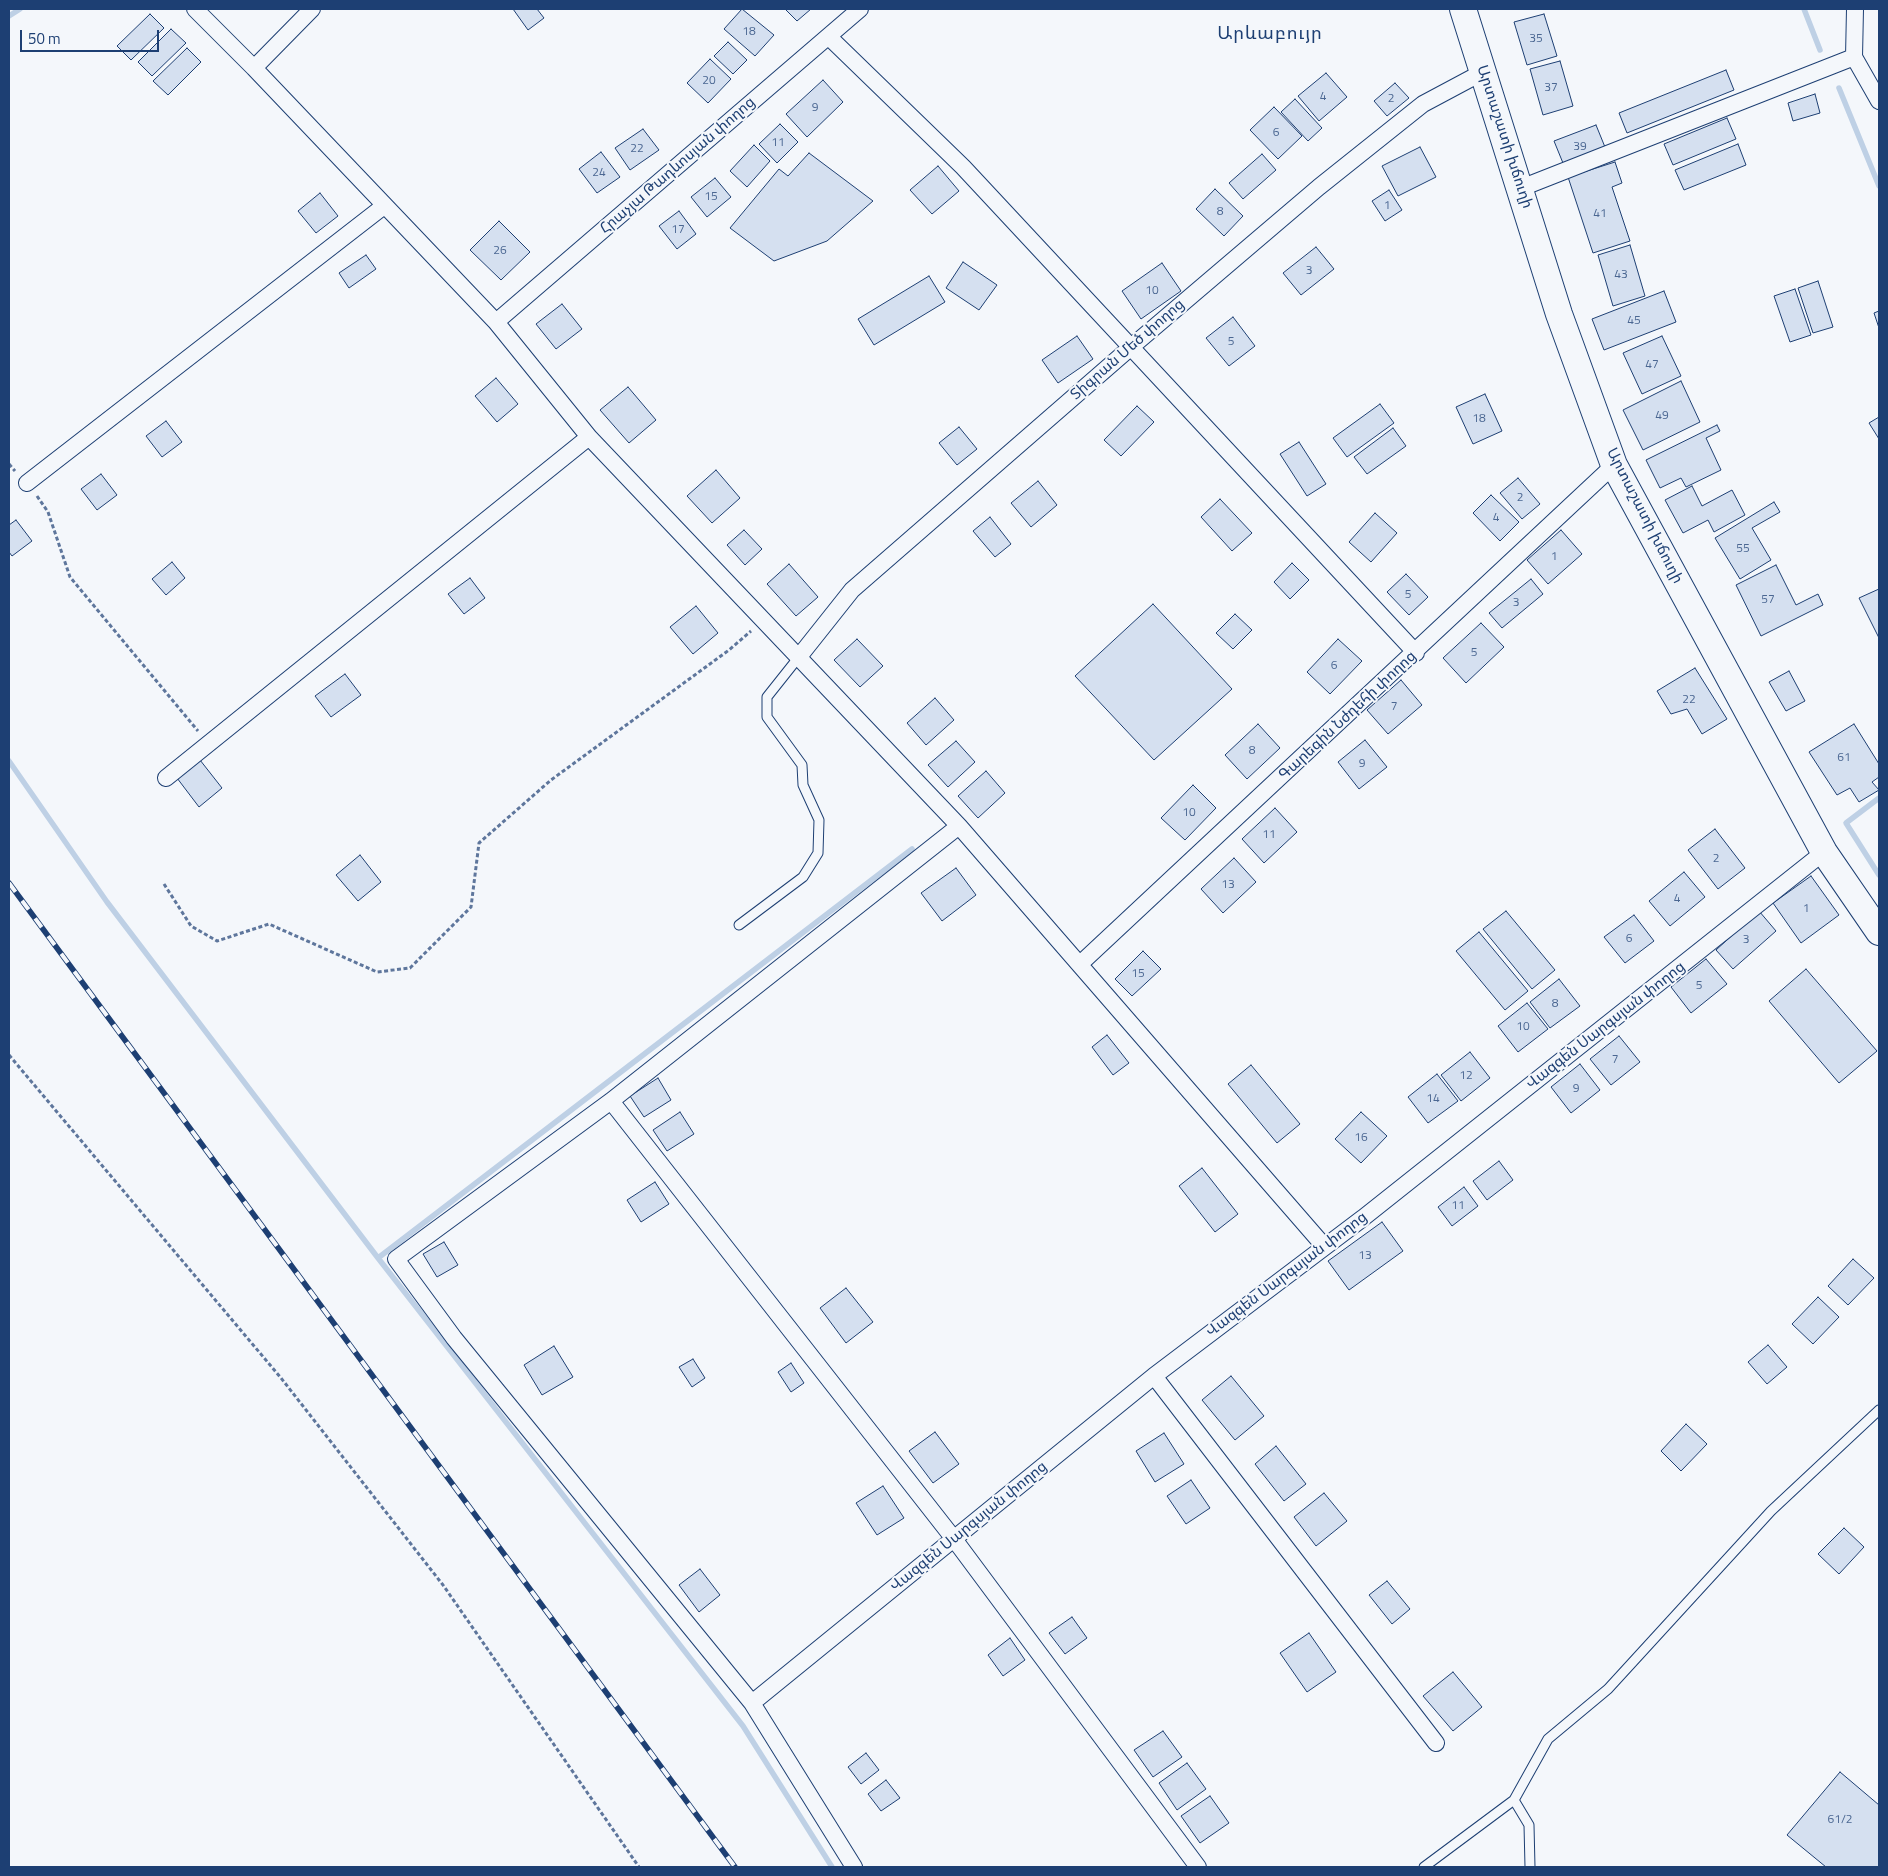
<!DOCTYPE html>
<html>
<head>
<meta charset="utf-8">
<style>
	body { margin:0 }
	#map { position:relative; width:1888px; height:1876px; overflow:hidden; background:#f4f7fb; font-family:"Titillium Web",sans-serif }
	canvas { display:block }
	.frame { position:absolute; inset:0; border:10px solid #1d3f73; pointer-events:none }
	.scale { position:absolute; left:20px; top:30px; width:139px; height:22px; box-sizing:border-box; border:2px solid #1d3f73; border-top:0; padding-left:6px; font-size:15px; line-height:18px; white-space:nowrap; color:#1d3f73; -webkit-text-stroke:4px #f4f7fb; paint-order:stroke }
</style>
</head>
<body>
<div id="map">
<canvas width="1888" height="1876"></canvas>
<div class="frame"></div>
<div class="scale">50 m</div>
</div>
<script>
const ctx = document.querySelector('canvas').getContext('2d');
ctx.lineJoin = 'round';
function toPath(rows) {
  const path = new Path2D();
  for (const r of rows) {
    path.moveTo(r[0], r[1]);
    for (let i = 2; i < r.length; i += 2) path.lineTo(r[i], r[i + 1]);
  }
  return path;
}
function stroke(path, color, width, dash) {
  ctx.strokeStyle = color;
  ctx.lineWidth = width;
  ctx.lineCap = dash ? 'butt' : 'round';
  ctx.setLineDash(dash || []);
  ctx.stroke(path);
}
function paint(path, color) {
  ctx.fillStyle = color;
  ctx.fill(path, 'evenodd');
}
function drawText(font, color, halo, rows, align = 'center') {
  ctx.font = font + ' "Titillium Web","Noto Sans Armenian",sans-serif';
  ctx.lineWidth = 4;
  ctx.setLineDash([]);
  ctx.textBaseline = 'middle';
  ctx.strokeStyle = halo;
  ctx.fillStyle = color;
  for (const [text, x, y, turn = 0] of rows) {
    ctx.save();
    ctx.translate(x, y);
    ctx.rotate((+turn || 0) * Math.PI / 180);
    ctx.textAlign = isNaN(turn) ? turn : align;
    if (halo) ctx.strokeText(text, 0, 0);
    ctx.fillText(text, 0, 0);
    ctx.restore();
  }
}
stroke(toPath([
	[1804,9,1820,50],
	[9,16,20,9],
	[1839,88,1879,186],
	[9,761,107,902,378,1258,743,1726,832,1867],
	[1879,798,1846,823,1879,875],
	[378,1258,912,849]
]), '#bed0e5', 5.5);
const building = toPath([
	[513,9,537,9,544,18,528,30,513,9],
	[742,9,774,35,755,56,724,29,742,9],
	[785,9,811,9,797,21,785,9],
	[150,14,164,28,131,60,117,46,150,14],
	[1544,14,1557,56,1527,65,1514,22,1544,14],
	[171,29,186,43,152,76,138,62,171,29],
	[728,42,747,60,733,74,714,56,728,42],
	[187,48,201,62,168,95,153,81,187,48],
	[710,59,731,79,708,103,687,83,710,59],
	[1560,61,1573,106,1543,115,1530,69,1560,61],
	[1726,70,1734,90,1627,133,1619,113,1726,70],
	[1326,73,1347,97,1319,121,1298,96,1326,73],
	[823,80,843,102,807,137,786,114,823,80],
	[1395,83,1409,98,1387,116,1374,101,1395,83],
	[1815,94,1820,113,1793,121,1788,103,1815,94],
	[1295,99,1322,128,1308,141,1281,112,1295,99],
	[1274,107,1302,136,1278,159,1250,130,1274,107],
	[1727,118,1736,139,1673,165,1664,144,1727,118],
	[780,124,798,142,777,163,759,144,780,124],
	[1596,125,1607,152,1565,168,1554,141,1596,125],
	[643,129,659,150,630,170,615,148,643,129],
	[1738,144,1746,165,1684,190,1675,170,1738,144],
	[754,145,770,161,747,187,730,171,754,145],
	[1420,147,1436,177,1398,196,1382,166,1420,147],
	[601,152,620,177,597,193,579,169,601,152],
	[809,153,873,201,827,241,774,261,730,228,779,169,788,176,809,153],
	[1262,154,1276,170,1243,199,1229,183,1262,154],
	[1615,162,1622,183,1612,187,1630,241,1593,253,1568,177,1615,162],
	[938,166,959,191,932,214,910,190,938,166],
	[715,178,731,197,707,217,691,197,715,178],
	[1215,189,1243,216,1224,236,1196,209,1215,189],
	[1389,190,1402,210,1385,221,1372,201,1389,190],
	[320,193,338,216,316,233,298,211,320,193],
	[679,211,696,234,677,249,659,226,679,211],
	[499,221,530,252,501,280,470,250,499,221],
	[1630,245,1645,296,1613,306,1598,255,1630,245],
	[1316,247,1334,269,1301,295,1283,273,1316,247],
	[366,255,376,269,349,288,339,273,366,255],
	[963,262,997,285,979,310,946,288,963,262],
	[1162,263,1181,291,1141,319,1122,291,1162,263],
	[929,276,945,302,874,345,858,319,929,276],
	[1818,281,1833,327,1813,333,1798,288,1818,281],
	[1795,289,1811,335,1790,342,1774,296,1795,289],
	[1664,291,1676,322,1604,350,1592,319,1664,291],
	[562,304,582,329,556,349,536,324,562,304],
	[1879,311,1879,328,1874,313,1879,311],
	[1233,317,1255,346,1229,366,1206,338,1233,317],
	[1077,336,1093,359,1058,383,1042,360,1077,336],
	[1662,336,1681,376,1642,394,1623,353,1662,336],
	[496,378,518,404,497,422,475,396,496,378],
	[1681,381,1700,422,1643,450,1623,410,1681,381],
	[628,387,656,420,629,443,600,410,628,387],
	[1485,394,1502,431,1473,444,1456,407,1485,394],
	[1380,404,1394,423,1347,457,1333,438,1380,404],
	[1137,406,1154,422,1121,456,1104,440,1137,406],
	[1879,417,1879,439,1869,423,1879,417],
	[166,421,182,442,162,457,146,436,166,421],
	[1717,425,1720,431,1706,438,1721,470,1686,487,1681,478,1660,488,1646,460,1717,425],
	[959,427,977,449,957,465,939,443,959,427],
	[1393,428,1406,446,1367,474,1354,457,1393,428],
	[1299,442,1326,484,1307,496,1280,454,1299,442],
	[716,470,740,498,712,523,687,496,716,470],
	[101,474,117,495,97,510,81,489,101,474],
	[1518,478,1540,504,1522,519,1500,493,1518,478],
	[1038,481,1057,505,1031,527,1011,503,1038,481],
	[1692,486,1702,506,1732,490,1745,515,1714,532,1708,520,1683,533,1665,500,1692,486],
	[1491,495,1519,522,1500,541,1473,513,1491,495],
	[1220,499,1252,533,1232,551,1201,517,1220,499],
	[1774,502,1780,512,1752,528,1771,560,1740,579,1715,538,1774,502],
	[1375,513,1397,533,1371,562,1349,542,1375,513],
	[990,517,1011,544,995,557,973,531,990,517],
	[16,520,32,541,12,556,9,552,9,525,16,520],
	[744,530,762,549,745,565,727,545,744,530],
	[1561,530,1582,554,1548,584,1527,560,1561,530],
	[172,562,185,578,166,595,152,579,172,562],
	[1292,563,1309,580,1290,599,1274,582,1292,563],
	[789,564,818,597,796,616,767,584,789,564],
	[1776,565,1796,605,1818,594,1823,605,1761,636,1736,585,1776,565],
	[1406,574,1428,597,1409,615,1387,592,1406,574],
	[470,578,485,598,464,614,448,594,470,578],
	[1531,579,1543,594,1502,628,1489,613,1531,579],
	[1879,589,1879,638,1859,598,1879,589],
	[1153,604,1232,689,1154,760,1075,676,1153,604],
	[696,606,718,633,693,654,670,627,696,606],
	[1235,614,1252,630,1233,649,1216,633,1235,614],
	[1481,623,1504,647,1466,683,1443,658,1481,623],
	[857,639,883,666,860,687,834,660,857,639],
	[1338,639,1362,661,1330,694,1307,672,1338,639],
	[1695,668,1727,719,1702,734,1687,709,1671,714,1657,691,1695,668],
	[1789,671,1805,701,1786,711,1769,682,1789,671],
	[345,674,361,695,331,717,315,696,345,674],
	[1401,680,1422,705,1388,734,1367,710,1401,680],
	[935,698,954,720,926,745,907,723,935,698],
	[1258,724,1280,748,1247,779,1225,755,1258,724],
	[1854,724,1879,764,1879,777,1872,782,1879,790,1859,802,1850,788,1837,795,1809,752,1854,724],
	[1365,740,1387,767,1359,789,1338,762,1365,740],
	[956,741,975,762,948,787,928,765,956,741],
	[200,760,222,788,199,807,177,778,200,760],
	[986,771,1005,793,978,818,958,796,986,771],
	[1193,785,1216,808,1185,840,1161,818,1193,785],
	[1275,808,1297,832,1264,863,1242,839,1275,808],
	[1715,829,1745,868,1718,889,1688,850,1715,829],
	[360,855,381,882,358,901,336,875,360,855],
	[1234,858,1256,882,1223,913,1201,889,1234,858],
	[956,868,976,895,942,921,921,893,956,868],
	[1684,872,1705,897,1670,926,1649,901,1684,872],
	[1811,876,1839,915,1801,943,1773,903,1811,876],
	[1506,911,1555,970,1532,989,1483,929,1506,911],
	[1759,911,1776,931,1733,969,1716,950,1759,911],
	[1634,915,1654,941,1625,963,1604,937,1634,915],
	[1479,932,1528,991,1505,1010,1456,951,1479,932],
	[1143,951,1161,969,1132,996,1115,979,1143,951],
	[1706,959,1727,984,1691,1013,1671,987,1706,959],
	[1806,969,1877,1051,1839,1083,1769,1001,1806,969],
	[1559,979,1580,1006,1550,1028,1530,1002,1559,979],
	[1527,1003,1548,1029,1518,1052,1498,1026,1527,1003],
	[1107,1035,1129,1063,1113,1075,1092,1047,1107,1035],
	[1619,1036,1640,1062,1611,1085,1590,1059,1619,1036],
	[1470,1052,1490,1078,1461,1101,1441,1075,1470,1052],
	[1580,1064,1600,1090,1571,1113,1551,1087,1580,1064],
	[1251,1065,1300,1124,1277,1143,1228,1084,1251,1065],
	[1437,1074,1458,1101,1428,1123,1408,1097,1437,1074],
	[658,1078,671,1100,644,1117,630,1096,658,1078],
	[680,1112,694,1134,667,1151,653,1130,680,1112],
	[1361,1112,1387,1136,1361,1163,1335,1139,1361,1112],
	[1499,1161,1513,1180,1487,1200,1473,1181,1499,1161],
	[1202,1168,1238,1214,1215,1232,1179,1186,1202,1168],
	[655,1182,669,1204,641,1222,627,1200,655,1182],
	[1464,1187,1478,1206,1452,1226,1438,1207,1464,1187],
	[1382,1222,1403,1251,1349,1290,1328,1261,1382,1222],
	[444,1242,458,1265,437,1277,423,1254,444,1242],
	[1853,1259,1874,1278,1848,1305,1828,1286,1853,1259],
	[846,1288,873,1322,846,1343,820,1308,846,1288],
	[1818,1297,1839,1317,1813,1344,1792,1324,1818,1297],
	[1768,1345,1787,1367,1767,1384,1748,1362,1768,1345],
	[554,1346,573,1377,542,1395,524,1365,554,1346],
	[693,1359,705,1378,692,1387,679,1367,693,1359],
	[791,1363,804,1383,791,1392,778,1372,791,1363],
	[1231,1376,1264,1416,1235,1440,1202,1400,1231,1376],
	[1686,1424,1707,1444,1681,1471,1661,1451,1686,1424],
	[935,1432,959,1464,933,1483,909,1451,935,1432],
	[1164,1433,1184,1464,1155,1482,1136,1451,1164,1433],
	[1276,1446,1306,1484,1284,1501,1255,1464,1276,1446],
	[1191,1480,1210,1508,1186,1524,1167,1496,1191,1480],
	[883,1486,904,1518,877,1535,856,1503,883,1486],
	[1324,1493,1347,1521,1316,1546,1294,1517,1324,1493],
	[1844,1528,1864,1547,1839,1574,1818,1554,1844,1528],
	[700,1569,720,1595,699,1612,679,1585,700,1569],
	[1387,1581,1410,1609,1392,1624,1369,1595,1387,1581],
	[1072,1617,1087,1638,1065,1654,1049,1633,1072,1617],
	[1309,1633,1336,1672,1307,1692,1280,1653,1309,1633],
	[1010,1638,1025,1660,1003,1676,988,1655,1010,1638],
	[1453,1672,1482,1707,1453,1731,1423,1696,1453,1672],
	[1163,1731,1182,1757,1153,1777,1134,1750,1163,1731],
	[866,1753,879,1770,861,1784,848,1767,866,1753],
	[1187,1763,1206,1789,1177,1810,1159,1783,1187,1763],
	[1840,1772,1879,1805,1879,1867,1826,1867,1787,1835,1840,1772],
	[886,1780,900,1798,881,1811,868,1794,886,1780],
	[1210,1796,1229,1823,1200,1843,1181,1816,1210,1796]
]);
paint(building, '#d5e0f0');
stroke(building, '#1d3f73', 1);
const lane = toPath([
	[739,925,803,877,818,853,819,820,803,785,802,765,767,717,767,697,798,658],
	[1514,1800,1529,1825,1530,1867],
	[1424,1867,1514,1800,1548,1739,1608,1689,1771,1511,1879,1410]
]);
const street = toPath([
	[195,9,254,68,496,322,589,437,959,826,1324,1246],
	[1855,9,1854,57,1879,101],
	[829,37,963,167,1416,653],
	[254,68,312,9],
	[1521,188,1854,57],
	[496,322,860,9],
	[27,483,384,206],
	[798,658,852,590,1130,348,1319,187,1423,104,1483,72],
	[166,778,589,437],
	[1080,964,1614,465],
	[611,1101,954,1539,1198,1867],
	[1154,1376,1436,1743],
	[752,1703,1154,1376,1363,1218,1824,852],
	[854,1867,752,1703,454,1338,396,1259,611,1101,959,826]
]);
const primary = toPath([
	[1463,9,1559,314,1614,465,1824,852,1879,932]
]);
stroke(lane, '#1d3f73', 11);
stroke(street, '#1d3f73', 18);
stroke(primary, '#1d3f73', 28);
stroke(toPath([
	[9,464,15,471],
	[37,496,48,512,70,577,198,731],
	[164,884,191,926,217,941,269,924,377,972,410,968,471,907,479,843,551,780,729,650,751,631],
	[9,1055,281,1378,443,1585,639,1867]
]), '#5e769c', 3, [4, 2.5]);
stroke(lane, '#f4f7fb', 9);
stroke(street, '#f4f7fb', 16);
stroke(primary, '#f4f7fb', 26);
const rail = toPath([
	[9,883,735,1867]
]);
stroke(rail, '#1d3f73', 5.5);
stroke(rail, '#f4f7fb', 4, [11]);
drawText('12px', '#4b6792', null, [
	["18",749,32],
	["35",1536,39],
	["20",709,81],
	["37",1551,88],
	["4",1323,97],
	["2",1391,99],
	["9",815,108],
	["6",1276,133],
	["11",778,143],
	["39",1580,147],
	["22",637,149],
	["24",599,173],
	["15",711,197],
	["1",1387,206],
	["8",1220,212],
	["41",1600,214],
	["17",678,230],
	["26",500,251],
	["3",1309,271],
	["43",1621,275],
	["10",1152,291],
	["45",1634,321],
	["5",1231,342],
	["47",1652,365],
	["49",1662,416],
	["18",1479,419],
	["2",1520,498],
	["4",1496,518],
	["55",1743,549],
	["1",1554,557],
	["5",1408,595],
	["57",1768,600],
	["3",1516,603],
	["5",1474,653],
	["6",1334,666],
	["22",1689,700],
	["7",1394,707],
	["8",1252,751],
	["61",1844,758],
	["9",1362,764],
	["10",1189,813],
	["11",1269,835],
	["2",1716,859],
	["13",1228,885],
	["4",1677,899],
	["1",1806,909],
	["6",1629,939],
	["3",1746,940],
	["15",1138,974],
	["5",1699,986],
	["8",1555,1004],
	["10",1523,1027],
	["7",1615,1060],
	["12",1466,1076],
	["9",1576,1089],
	["14",1433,1099],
	["16",1361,1138],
	["11",1458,1206],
	["13",1365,1256],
	["61/2",1840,1820]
]);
drawText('15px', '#1d3f73', '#f4f7fb', [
	["Արտաշատի խճուղի",1504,137,72],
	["Հրաչյա Թադևոսյան փողոց",678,166,-41],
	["Տիգրան Մեծ փողոց",1128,350,-41],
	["Արտաշատի խճուղի",1644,516,63],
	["Գարեգին Նժդեհի փողոց",1348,716,-43],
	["Վազգեն Սարգսյան փողոց",1606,1026,-38],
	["Վազգեն Սարգսյան փողոց",1287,1275,-37],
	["Վազգեն Սարգսյան փողոց",969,1527,-39]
]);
ctx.letterSpacing = '1px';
drawText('18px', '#1d3f73', '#f4f7fb', [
	["Արևաբույր",1270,35]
]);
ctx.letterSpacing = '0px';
</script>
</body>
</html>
